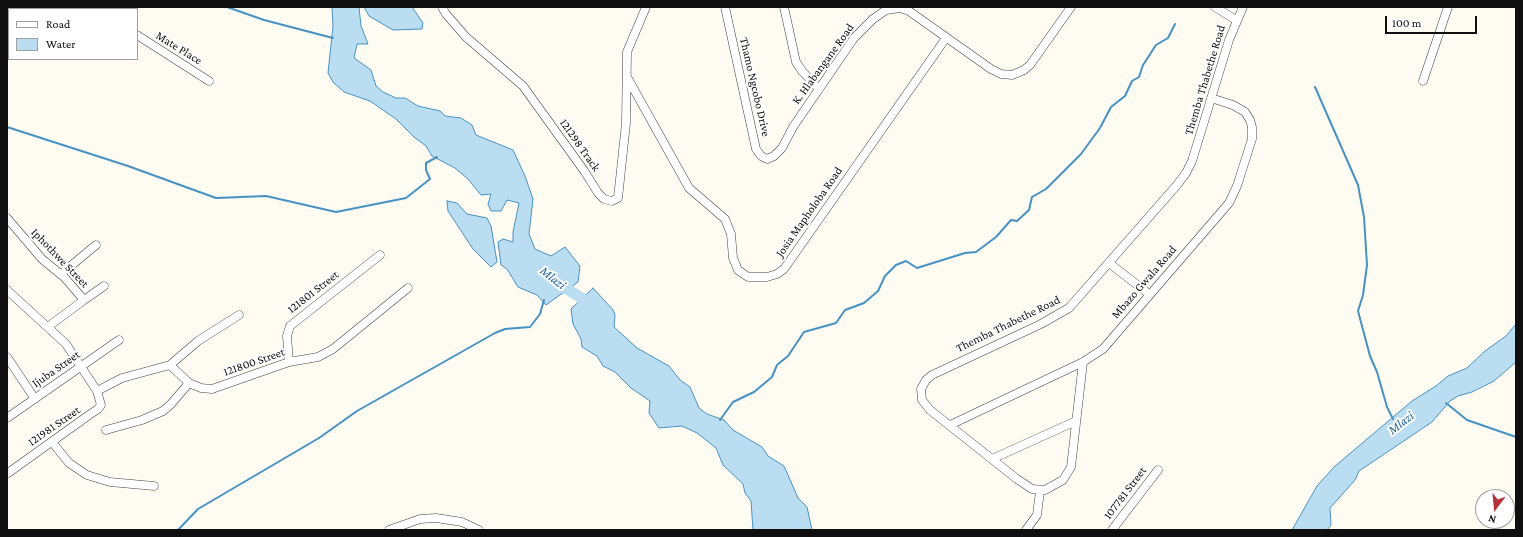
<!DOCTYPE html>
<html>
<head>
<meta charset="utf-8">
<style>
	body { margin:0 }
	#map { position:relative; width:1523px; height:537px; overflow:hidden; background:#fefbf2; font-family:"Crimson Pro",serif }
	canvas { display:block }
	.frame { position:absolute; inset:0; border:8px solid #0f0f0f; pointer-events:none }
	.legend { position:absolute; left:8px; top:8px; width:130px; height:52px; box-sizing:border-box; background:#fff; border:1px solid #9f9f9f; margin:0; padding:5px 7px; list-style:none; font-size:12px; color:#0f0f0f }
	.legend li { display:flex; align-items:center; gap:8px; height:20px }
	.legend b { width:20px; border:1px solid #9f9f9f }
	.north { position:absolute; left:1475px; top:489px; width:40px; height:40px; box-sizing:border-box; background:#fff; border:1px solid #9f9f9f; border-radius:50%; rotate:196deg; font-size:11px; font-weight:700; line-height:16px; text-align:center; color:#0f0f0f }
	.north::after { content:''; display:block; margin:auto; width:14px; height:18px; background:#b43138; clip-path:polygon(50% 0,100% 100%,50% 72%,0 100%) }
	.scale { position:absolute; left:1385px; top:16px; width:92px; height:18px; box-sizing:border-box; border:2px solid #0f0f0f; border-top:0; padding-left:5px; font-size:12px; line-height:14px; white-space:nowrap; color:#0f0f0f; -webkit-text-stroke:3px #fff; paint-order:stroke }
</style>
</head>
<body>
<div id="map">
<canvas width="1523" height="537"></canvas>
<div class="frame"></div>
<ul class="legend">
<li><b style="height:5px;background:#fff"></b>Road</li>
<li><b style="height:11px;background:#baddf1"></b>Water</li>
</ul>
<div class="north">N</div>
<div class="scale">100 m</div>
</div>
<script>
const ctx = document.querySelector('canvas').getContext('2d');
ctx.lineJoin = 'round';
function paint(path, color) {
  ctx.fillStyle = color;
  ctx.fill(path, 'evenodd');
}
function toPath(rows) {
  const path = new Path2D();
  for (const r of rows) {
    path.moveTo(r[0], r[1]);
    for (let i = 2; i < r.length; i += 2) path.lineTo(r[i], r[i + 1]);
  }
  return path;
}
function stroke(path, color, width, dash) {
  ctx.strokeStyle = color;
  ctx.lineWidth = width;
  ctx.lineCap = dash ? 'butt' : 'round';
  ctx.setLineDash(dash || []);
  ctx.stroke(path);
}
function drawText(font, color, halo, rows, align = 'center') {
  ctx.font = font + ' "Crimson Pro",serif';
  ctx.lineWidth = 4;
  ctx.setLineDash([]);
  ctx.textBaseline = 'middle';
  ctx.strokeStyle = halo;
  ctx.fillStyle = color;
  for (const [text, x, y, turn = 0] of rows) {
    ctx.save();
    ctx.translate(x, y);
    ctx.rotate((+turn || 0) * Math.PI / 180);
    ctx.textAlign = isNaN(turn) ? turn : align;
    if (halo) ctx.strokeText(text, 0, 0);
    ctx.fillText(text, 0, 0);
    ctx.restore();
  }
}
const water = toPath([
	[332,7,359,7,361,26,368,44,357,44,354,58,371,70,376,86,383,92,396,98,405,98,418,106,440,111,445,116,461,118,472,125,476,135,513,150,525,176,533,199,529,234,535,249,551,256,565,247,580,266,578,282,546,305,537,295,518,287,507,269,501,265,498,242,503,239,513,242,513,232,519,203,507,200,501,211,491,211,488,204,491,194,481,195,468,179,455,168,432,156,426,146,414,137,396,119,370,101,344,92,333,82,328,73,333,26,332,7],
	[364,7,412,7,423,23,422,29,393,30,369,16,364,7],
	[447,201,457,203,467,214,487,218,491,226,497,262,491,267,473,249,448,211,447,201],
	[593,288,613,310,615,315,614,327,637,348,669,366,680,380,690,387,699,408,707,414,724,420,733,430,762,447,768,456,784,466,798,498,807,507,812,530,753,530,751,501,745,493,743,484,723,465,716,448,697,433,682,426,659,428,649,413,650,401,631,388,615,372,603,366,597,356,582,347,581,339,573,324,571,309,593,288],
	[1516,324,1516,362,1494,381,1472,392,1458,396,1450,401,1432,422,1359,471,1355,480,1330,508,1331,525,1327,530,1292,530,1317,486,1334,467,1412,401,1436,386,1448,376,1467,368,1485,351,1506,336,1516,324]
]);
paint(water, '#baddf1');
stroke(water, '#4792c3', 1);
stroke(toPath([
	[227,7,264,20,333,38],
	[1315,87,1358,185,1364,217,1367,265,1363,295,1358,311,1370,356,1377,372,1387,407,1393,419],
	[7,127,128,166,216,198,266,196,336,212,406,198,430,179,426,170,426,163,437,157],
	[1446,403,1467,420,1516,437],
	[720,420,733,402,754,392,772,377,777,365,788,356,804,332,836,323,845,310,864,303,878,291,885,276,896,265,906,261,917,268,965,253,976,252,996,237,1011,220,1017,221,1029,210,1032,197,1046,189,1081,154,1100,128,1111,107,1125,96,1132,81,1139,77,1143,65,1156,45,1168,38,1175,24],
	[178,530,198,509,319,438,357,411,495,333,505,329,530,327,540,314,544,300]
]), '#4792c3', 2);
stroke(toPath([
	[556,282,583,299,589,310]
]), '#baddf1', 11);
const minor = toPath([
	[95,7,98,9],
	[442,7,446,14,466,37,523,86,585,172,598,193,604,199,612,201,618,198,626,123,627,52,646,7],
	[725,7,756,149,761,156,767,159,774,156,782,148,793,127,854,38,873,19,886,10,900,8,909,11,991,69,1001,74,1012,75,1024,70,1030,65,1071,7],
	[784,7,796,62,802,71,819,89],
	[1215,7,1236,20],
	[57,9,59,7],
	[7,18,9,18],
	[137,35,209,81],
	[627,77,689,188,725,219,731,234,733,258,738,270,748,277,767,277,777,274,784,269,946,38],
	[1423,81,1448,7],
	[7,218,42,259,65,278,84,300,49,326],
	[1109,263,1149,294],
	[61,274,96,245],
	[7,290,66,344,97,391,101,405,98,409,89,415,8,473],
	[84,300,104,286],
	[7,357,35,399],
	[289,362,287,336,290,326,380,255],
	[1083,362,1071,467,1063,480,1045,490,1032,489,1017,479,930,410,922,400,921,389,926,380,932,375,1041,324,1069,308,1177,185,1186,173,1192,161,1229,40,1243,7],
	[170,365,198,341,239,315],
	[97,391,122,378,170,365,189,383,201,388,212,389,289,362,318,357,333,349,408,288],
	[7,418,119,340],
	[950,425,1083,362,1103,349,1229,203,1237,186,1252,139,1252,127,1250,120,1245,112,1233,105,1211,98],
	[106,430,142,420,163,411,171,404,189,383],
	[52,442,69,463,87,475,110,482,154,486],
	[992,459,1076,421],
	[389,530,420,519,436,518,462,522,479,530],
	[1026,530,1037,515,1040,491],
	[1112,530,1158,470]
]);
stroke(minor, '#424242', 9);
stroke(minor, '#fff', 8);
drawText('12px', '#0f0f0f', '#fff', [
	["Mate Place",179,48,32],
	["K. Hlabangane Road",823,64,-54],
	["Themba Thabethe Road",1205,80,-73],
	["Thamo Ngcobo Drive",755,87,77],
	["121298 Track",580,145,55],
	["Josia Mapholoba Road",809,212,-55],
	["Iphothwe Street",60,258,46],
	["Mbazo Gwala Road",1144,282,-49],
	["121801 Street",313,292,-38],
	["Themba Thabethe Road",1008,324,-26],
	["121800 Street",254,362,-19],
	["Ijuba Street",56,369,-35],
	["121981 Street",54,426,-35],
	["107781 Street",1125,493,-53]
]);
drawText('italic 13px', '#216497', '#fff', [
	["Mlazi",553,278,38],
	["Mlazi",1401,423,-38]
]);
</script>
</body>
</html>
